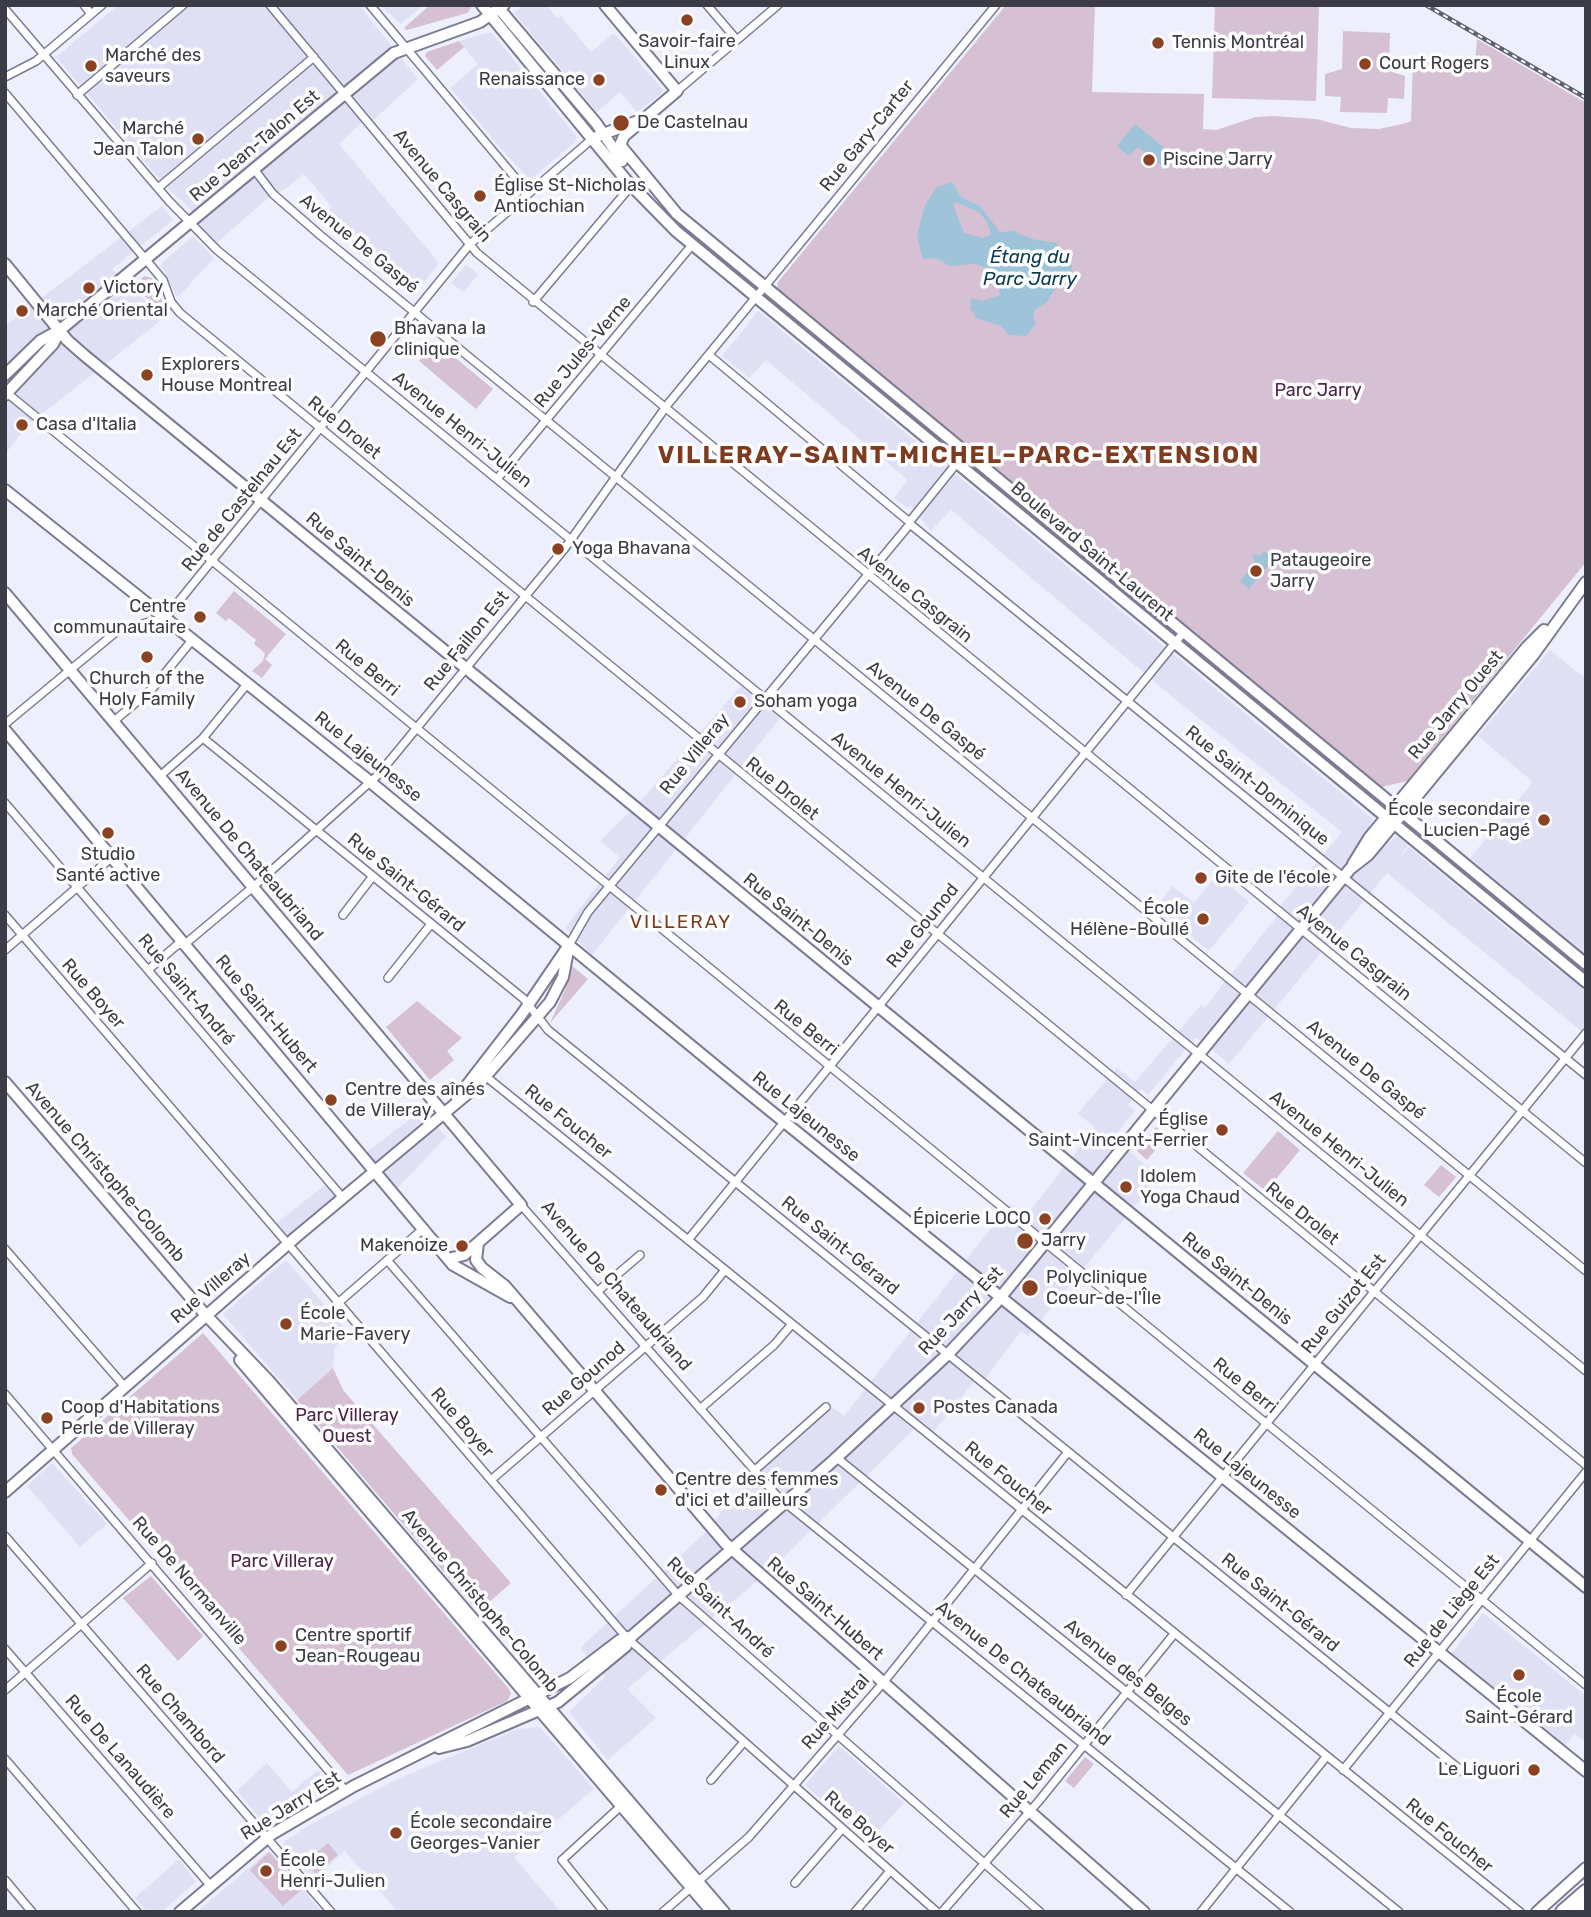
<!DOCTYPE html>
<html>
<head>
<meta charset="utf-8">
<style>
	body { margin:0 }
	#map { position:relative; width:1591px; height:1917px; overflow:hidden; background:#edeffd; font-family:Rubik,sans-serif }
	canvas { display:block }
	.frame { position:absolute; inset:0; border:7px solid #3b3c45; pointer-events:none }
</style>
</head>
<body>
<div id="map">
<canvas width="1591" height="1917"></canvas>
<div class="frame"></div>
</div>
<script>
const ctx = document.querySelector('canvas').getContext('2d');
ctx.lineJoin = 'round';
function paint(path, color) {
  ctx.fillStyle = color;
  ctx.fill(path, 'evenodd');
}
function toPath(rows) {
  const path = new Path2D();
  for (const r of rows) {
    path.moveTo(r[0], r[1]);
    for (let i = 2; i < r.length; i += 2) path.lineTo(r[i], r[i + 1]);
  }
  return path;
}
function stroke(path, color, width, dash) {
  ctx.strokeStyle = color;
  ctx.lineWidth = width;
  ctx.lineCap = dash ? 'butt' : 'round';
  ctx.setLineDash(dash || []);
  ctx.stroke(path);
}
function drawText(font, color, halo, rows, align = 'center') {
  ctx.font = font + ' Rubik,sans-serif';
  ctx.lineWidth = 7;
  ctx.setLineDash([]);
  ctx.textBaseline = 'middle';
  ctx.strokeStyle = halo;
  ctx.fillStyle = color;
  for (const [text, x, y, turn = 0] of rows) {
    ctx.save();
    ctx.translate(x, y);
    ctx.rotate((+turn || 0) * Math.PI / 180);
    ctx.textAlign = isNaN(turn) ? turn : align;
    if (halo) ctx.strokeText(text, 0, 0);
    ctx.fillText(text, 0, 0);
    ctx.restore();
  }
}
paint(toPath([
	[118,5,359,5,418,79,370,123,361,123,339,144,439,263,413,296,321,220,332,207,304,174,284,190,273,194,213,246,188,206,168,189,56,57],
	[380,5,423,5,401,24],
	[524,5,546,5,557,18,561,16,591,52,614,33,663,90,661,94,637,112,620,92,597,112,514,13],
	[491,32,577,137,574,143,532,178,528,178,504,152,450,88,478,64,459,41],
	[162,206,173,220,112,269,164,318,28,425,5,454,5,326],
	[193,236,214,258,177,298,161,264],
	[466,265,478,274,464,292,451,283],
	[758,311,1373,819,1369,826,1390,842,1396,836,1408,845,1398,859,1409,847,1559,971,1578,948,1470,858,1533,782,1478,736,1550,650,1586,679,1586,1035,1387,873,1229,1064,1196,1037,1148,1095,1141,1089,1128,1105,1135,1111,1113,1138,1158,1175,1138,1202,1028,1336,1021,1331,983,1382,977,1378,930,1436,918,1425,772,1569,627,1689,656,1718,608,1760,569,1712,605,1677,580,1648,705,1533,755,1470,830,1406,844,1416,1010,1204,1025,1217,1095,1128,1078,1113,1117,1068,1135,1082,1201,1005,1205,1007,1278,915,1275,912,1342,832,1170,695,951,510,931,531,910,506,907,508,894,498,908,480,766,360,749,378,722,356],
	[741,686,781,717,592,955,565,928,620,857,600,841,644,797],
	[1217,875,1249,902,1209,951,1156,907,1172,886,1194,903],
	[423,1109,446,1137,393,1193,374,1171,288,1245,273,1226,331,1180,341,1192,367,1170,358,1159],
	[286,1260,349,1333,335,1347,333,1368,297,1400,223,1314],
	[52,1463,107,1524,80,1547,27,1486],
	[1483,1613,1586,1696,1585,1742,1575,1734,1565,1745,1452,1653],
	[540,1727,594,1789,514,1857,561,1912,398,1912,345,1851,313,1879,284,1847,285,1841,313,1823,397,1779,518,1729],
	[839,1746,904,1803,869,1841,805,1785],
	[267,1763,292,1792,318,1770,329,1787,265,1824,237,1791],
	[270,1851,322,1912,197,1912,266,1853],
	[179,1859,196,1882,161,1912,147,1912,135,1898]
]), '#dfe0f3');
paint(toPath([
	[430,5,470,5,471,8,467,13,407,30,404,28],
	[1006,5,1095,5,1092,92,1204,94,1203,129,1216,130,1256,117,1274,116,1316,119,1351,128,1379,129,1406,123,1411,121,1413,60,1475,62,1477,39,1586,103,1586,562,1407,781,1382,787,777,288,778,282],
	[1215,5,1319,5,1316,101,1212,98],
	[1343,31,1390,33,1389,71,1405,76,1404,99,1388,98,1387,113,1340,112,1341,97,1325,96,1325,74,1342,69],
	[459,41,464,47,437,70,425,56,427,52],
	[144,276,152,278,169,316,133,287],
	[435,341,493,389,476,409,419,361],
	[234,591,286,634,265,659,272,665,262,678,252,671,263,661,265,653,254,644,256,640,229,618,226,621,216,613],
	[572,966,588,979,550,1023,565,990],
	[417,1001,462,1038,447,1051,454,1060,430,1080,386,1027],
	[1156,1127,1167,1136,1147,1160,1137,1151],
	[1278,1131,1300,1150,1266,1191,1243,1173],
	[1441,1165,1456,1177,1439,1197,1424,1185],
	[203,1333,509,1689,511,1694,507,1701,348,1775,72,1454,71,1448],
	[333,1368,343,1390,511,1583,478,1612,297,1400],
	[151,1576,203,1636,178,1661,123,1598],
	[1085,1757,1094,1764,1074,1788,1065,1781],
	[328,1843,338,1855,316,1874,305,1862],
	[269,1852,302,1889,283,1906,250,1870]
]), '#d6c0d3');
paint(toPath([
	[1135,124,1177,158,1167,170,1138,147,1129,156,1117,146],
	[952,182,961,197,980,206,1000,232,1014,231,1032,239,1057,243,1058,250,1072,266,1070,279,1057,285,1047,302,1036,309,1033,315,1036,324,1026,336,1009,335,1001,326,975,318,975,313,970,310,971,298,982,301,1000,295,998,286,1002,278,993,269,974,264,950,266,936,258,924,259,922,256,917,235,925,205,937,187],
	[956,202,980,213,987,222,991,234,983,238,964,233,953,205],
	[1264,551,1274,559,1249,589,1240,581,1255,562,1252,554,1260,556]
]), '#9fc4da');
const street = toPath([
	[84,5,91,14],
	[270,5,477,253,1586,1163],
	[370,5,528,193],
	[707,5,737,40],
	[5,9,169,201,217,250,1586,1371],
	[5,77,36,61,102,5],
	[677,91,778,5],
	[5,93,163,280,171,302,180,313,1586,1465],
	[77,95,183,5],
	[254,169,273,194,320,235,1586,1271],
	[158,188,314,57],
	[533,302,631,186],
	[709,355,907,520,911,520,965,453],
	[7,393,1586,1685],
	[497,479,692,245],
	[114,721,152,689,193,639],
	[5,724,116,632,166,617,470,244,592,139],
	[203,738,524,999,548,1030,1463,1772],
	[160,776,203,738,248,683],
	[5,803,343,1198],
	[5,915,627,1638,937,1912],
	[343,915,373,876],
	[569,945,588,912,910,524,1586,1075],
	[5,950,112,857],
	[148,970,177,945,185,944,253,887,378,775,565,548,668,404,996,5],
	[388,978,431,924],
	[484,1075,1520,1912],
	[521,1205,777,1496,1290,1912],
	[688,1240,1183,633],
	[5,1249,125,1387],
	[387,1260,679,1596,1040,1912],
	[598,1291,640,1255],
	[338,1303,423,1229],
	[5,1394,346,1791],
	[700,1409,774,1345,792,1324],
	[837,1458,1399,1912],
	[755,1470,826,1407],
	[491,1480,703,1297,725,1270],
	[5,1536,331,1912],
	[1126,1595,1586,1033],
	[5,1649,210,1885],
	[5,1690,152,1563],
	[5,1759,137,1912],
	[1343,1770,1586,1472],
	[711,1780,744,1742],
	[5,1880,32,1912],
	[795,1883,842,1829],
	[604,1912,562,1860,621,1806],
	[663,1912,749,1837,883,1683,1068,1452],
	[855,1912,890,1871],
	[942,1912,1038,1802,1174,1634],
	[1201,1912,1326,1757]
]);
const secondary = toPath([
	[482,5,626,180,676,231,1586,982],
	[496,5,596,123,622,161],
	[605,5,677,91,624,136,620,145,677,214,1586,964],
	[598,136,638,121],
	[5,264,67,340,84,355,1586,1587],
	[5,375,40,341,60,330,394,53,480,22,504,5],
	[5,395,53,344,60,330],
	[5,490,363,776,751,1095,1586,1771],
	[5,593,521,1205,464,1255,448,1259],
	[5,730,453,1265,510,1297],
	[1353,864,1369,838,1527,647,1544,630],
	[5,1082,203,1312,269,1381,724,1912],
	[457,1098,522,1014,569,945],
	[478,1243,476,1260,482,1268,505,1286,725,1543,1144,1912],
	[240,1360,712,1912],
	[5,1492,296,1237,478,1085,550,1002,563,977,569,945],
	[439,1748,467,1741,558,1702,626,1646,632,1636],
	[180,1912,272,1834,354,1786,570,1678,620,1640,632,1636,834,1460,948,1354,995,1304,1350,869,1368,855,1407,808,1534,654,1586,582],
	[1537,1912,1586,1868]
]);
const highway = toPath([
	[1563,1912,1586,1892],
	[1583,1912,1586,1909]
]);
stroke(street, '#7b7c92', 10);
stroke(secondary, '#7b7c92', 14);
stroke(highway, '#7b7c92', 18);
stroke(street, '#fff', 7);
stroke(secondary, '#fff', 10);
stroke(highway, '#fff', 14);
const rail = toPath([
	[1426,5,1586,98]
]);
stroke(rail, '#60616b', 4.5);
stroke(rail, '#fdfdfd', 2, [5]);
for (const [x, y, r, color] of [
	[687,20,7,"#8a4223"],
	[1158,43,7,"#8a4223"],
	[1365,64,7,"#8a4223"],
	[91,66,7,"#8a4223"],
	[599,80,7,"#8a4223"],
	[621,123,9,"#8a4223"],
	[198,139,7,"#8a4223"],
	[1149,160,7,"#8a4223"],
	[480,196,7,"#8a4223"],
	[89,288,7,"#8a4223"],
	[22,311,7,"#8a4223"],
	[378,339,9,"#8a4223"],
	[147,375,7,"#8a4223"],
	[22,425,7,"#8a4223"],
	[558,549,7,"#8a4223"],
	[1256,571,7,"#8a4223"],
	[200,617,7,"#8a4223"],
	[147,657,7,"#8a4223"],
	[740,702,7,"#8a4223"],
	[1544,820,7,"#8a4223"],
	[108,833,7,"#8a4223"],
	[1201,878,7,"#8a4223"],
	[1203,919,7,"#8a4223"],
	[331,1100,7,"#8a4223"],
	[1222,1130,7,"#8a4223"],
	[1126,1187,7,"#8a4223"],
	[1045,1219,7,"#8a4223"],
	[1025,1241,9,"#8a4223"],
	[462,1246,7,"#8a4223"],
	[1030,1288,9,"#8a4223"],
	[286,1324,7,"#8a4223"],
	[919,1408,7,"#8a4223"],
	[47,1418,7,"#8a4223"],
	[661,1490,7,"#8a4223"],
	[281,1646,7,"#8a4223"],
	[1519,1675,7,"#8a4223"],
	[1534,1770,7,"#8a4223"],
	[396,1833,7,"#8a4223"],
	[266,1871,7,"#8a4223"]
]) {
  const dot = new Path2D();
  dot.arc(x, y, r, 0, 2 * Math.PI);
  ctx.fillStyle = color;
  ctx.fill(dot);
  stroke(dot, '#fdfdfd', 2.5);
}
drawText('18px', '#3b3c45', '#fdfdfd', [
	["Savoir-faire",687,42,"center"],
	["Linux",687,63,"center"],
	["Tennis Montréal",1172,43],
	["Marché des",105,56],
	["saveurs",105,77],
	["Court Rogers",1379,64],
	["Renaissance",585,80,"right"],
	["De Castelnau",637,123],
	["Marché",184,129,"right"],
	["Jean Talon",184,150,"right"],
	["Piscine Jarry",1163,160],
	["Église St-Nicholas",494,186],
	["Antiochian",494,207],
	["Victory",103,288],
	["Marché Oriental",36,311],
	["Bhavana la",394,329],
	["clinique",394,350],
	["Explorers",161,365],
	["House Montreal",161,386],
	["Casa d'Italia",36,425],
	["Yoga Bhavana",572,549],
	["Pataugeoire",1270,561],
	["Jarry",1270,582],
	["Centre",186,607,"right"],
	["communautaire",186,628,"right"],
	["Church of the",147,679,"center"],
	["Holy Family",147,700,"center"],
	["Soham yoga",754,702],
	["École secondaire",1530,810,"right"],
	["Lucien-Pagé",1530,831,"right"],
	["Studio",108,855,"center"],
	["Santé active",108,876,"center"],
	["Gite de l'école",1215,878],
	["École",1189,909,"right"],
	["Hélène-Boullé",1189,930,"right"],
	["Centre des aînés",345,1090],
	["de Villeray",345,1111],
	["Église",1208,1120,"right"],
	["Saint-Vincent-Ferrier",1208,1141,"right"],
	["Idolem",1140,1177],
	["Yoga Chaud",1140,1198],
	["Épicerie LOCO",1031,1219,"right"],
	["Jarry",1041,1241],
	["Makenoize",448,1246,"right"],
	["Polyclinique",1046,1278],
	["Coeur-de-l'Île",1046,1299],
	["École",300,1314],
	["Marie-Favery",300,1335],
	["Coop d'Habitations",61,1408],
	["Perle de Villeray",61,1429],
	["Postes Canada",933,1408],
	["Centre des femmes",675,1480],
	["d'ici et d'ailleurs",675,1501],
	["Centre sportif",295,1636],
	["Jean-Rougeau",295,1657],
	["École",1519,1697,"center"],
	["Saint-Gérard",1519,1718,"center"],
	["Le Liguori",1520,1770,"right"],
	["École secondaire",410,1823],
	["Georges-Vanier",410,1844],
	["École",280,1861],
	["Henri-Julien",280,1882]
], 'left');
drawText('18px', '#3b3c45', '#fdfdfd', [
	["Rue Gary-Carter",867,136,-51],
	["Rue Jean-Talon Est",255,146,-40],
	["Avenue Casgrain",442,186,50],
	["Avenue De Gaspé",359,244,39],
	["Rue Jules-Verne",583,352,-50],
	["Rue Drolet",344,428,39],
	["Avenue Henri-Julien",462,430,39],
	["Rue de Castelnau Est",242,500,-51],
	["Boulevard Saint-Laurent",1092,552,40],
	["Rue Saint-Denis",360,560,40],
	["Avenue Casgrain",915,595,39],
	["Rue Faillon Est",467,641,-51],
	["Rue Berri",367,668,40],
	["Rue Jarry Ouest",1456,705,-50],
	["Avenue De Gaspé",926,711,39],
	["Rue Villeray",695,754,-51],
	["Rue Lajeunesse",368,757,39],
	["Rue Saint-Dominique",1257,786,39],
	["Rue Drolet",782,789,39],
	["Avenue Henri-Julien",901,790,39],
	["Avenue De Chateaubriand",249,855,50],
	["Rue Saint-Gérard",406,883,39],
	["Rue Saint-Denis",798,920,39],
	["Rue Gounod",923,926,-51],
	["Avenue Casgrain",1354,953,39],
	["Rue Saint-André",186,990,50],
	["Rue Boyer",93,994,49],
	["Rue Saint-Hubert",266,1014,50],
	["Rue Berri",806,1028,39],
	["Avenue De Gaspé",1366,1070,39],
	["Rue Lajeunesse",806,1117,39],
	["Rue Foucher",568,1122,39],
	["Avenue Henri-Julien",1339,1149,39],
	["Avenue Christophe-Colomb",105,1172,49],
	["Rue Drolet",1302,1214,39],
	["Rue Saint-Gérard",840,1246,39],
	["Rue Saint-Denis",1237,1279,39],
	["Avenue De Chateaubriand",616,1286,49],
	["Rue Villeray",211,1288,-41],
	["Rue Guizot Est",1344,1304,-51],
	["Rue Jarry Est",961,1311,-47],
	["Rue Gounod",584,1379,-41],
	["Rue Berri",1245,1386,39],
	["Rue Boyer",462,1423,49],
	["Rue Lajeunesse",1247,1474,39],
	["Rue Foucher",1008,1479,39],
	["Rue De Normanville",189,1581,49],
	["Avenue Christophe-Colomb",480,1601,50],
	["Rue Saint-Gérard",1280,1603,39],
	["Rue Saint-André",720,1608,43],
	["Rue Saint-Hubert",825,1609,41],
	["Rue de Liège Est",1452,1611,-51],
	["Avenue des Belges",1128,1673,39],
	["Avenue De Chateaubriand",1023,1674,39],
	["Rue Mistral",836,1712,-49],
	["Rue Chambord",180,1714,49],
	["Rue De Lanaudière",120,1757,49],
	["Rue Leman",1034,1780,-50],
	["Rue Jarry Est",291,1806,-32],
	["Rue Boyer",859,1823,41],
	["Rue Foucher",1449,1836,39]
]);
drawText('18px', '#4c2448', '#fdfdfd', [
	["Parc Jarry",1318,391],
	["Parc Villeray",347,1416],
	["Ouest",347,1437],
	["Parc Villeray",282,1562]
]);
drawText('italic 19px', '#0a3b52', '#fdfdfd', [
	["Étang du",1030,258],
	["Parc Jarry",1030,280]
]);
ctx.letterSpacing = '2px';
drawText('19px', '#7d3b1f', '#fdfdfd', [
	["VILLERAY",681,923]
]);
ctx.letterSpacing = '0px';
ctx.letterSpacing = '2px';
drawText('bold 24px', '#7d3b1f', '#fdfdfd', [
	["VILLERAY–SAINT-MICHEL–PARC-EXTENSION",959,456]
]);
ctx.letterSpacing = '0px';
</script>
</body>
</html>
